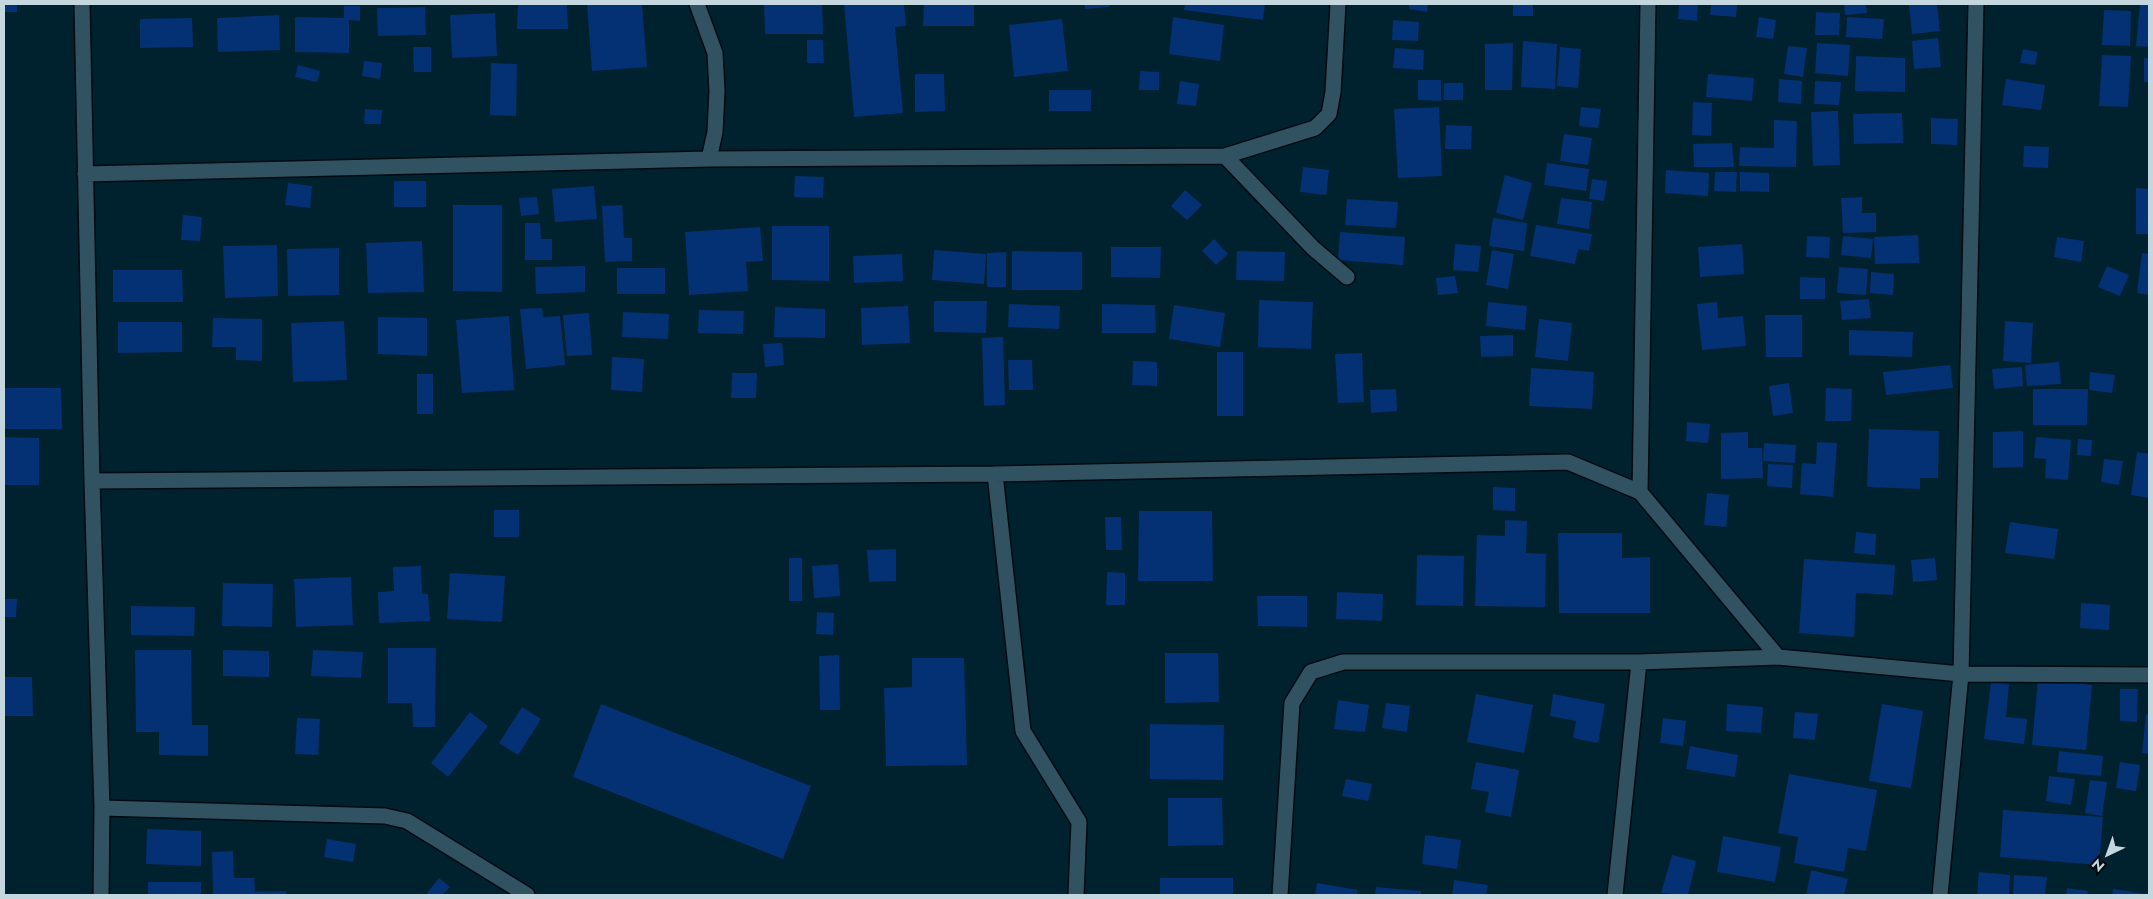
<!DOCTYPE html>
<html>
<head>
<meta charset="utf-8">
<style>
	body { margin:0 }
	#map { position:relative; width:2153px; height:899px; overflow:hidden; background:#00212e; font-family:Jost,sans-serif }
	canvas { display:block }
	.frame { position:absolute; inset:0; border:5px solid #c4d6de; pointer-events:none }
	.north { position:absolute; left:2083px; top:829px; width:50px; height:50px; -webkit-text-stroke:4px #01090e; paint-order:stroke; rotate:222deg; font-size:14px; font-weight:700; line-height:20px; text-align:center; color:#c4d6de }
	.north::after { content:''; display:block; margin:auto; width:18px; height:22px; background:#c4d6de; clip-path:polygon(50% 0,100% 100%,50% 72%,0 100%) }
</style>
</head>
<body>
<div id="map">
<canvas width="2153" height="899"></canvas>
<div class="frame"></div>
<div class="north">N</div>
</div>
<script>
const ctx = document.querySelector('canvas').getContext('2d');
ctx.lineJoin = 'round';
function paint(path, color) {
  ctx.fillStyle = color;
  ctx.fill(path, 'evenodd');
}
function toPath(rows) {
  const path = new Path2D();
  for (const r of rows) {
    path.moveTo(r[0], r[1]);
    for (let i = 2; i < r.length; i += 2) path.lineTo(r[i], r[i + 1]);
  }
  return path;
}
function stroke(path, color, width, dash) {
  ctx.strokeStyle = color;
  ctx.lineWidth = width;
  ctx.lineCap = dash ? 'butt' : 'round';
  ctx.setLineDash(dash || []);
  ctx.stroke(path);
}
paint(toPath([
	[4,4,17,4,17,12,4,12],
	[518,4,567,4,568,29,517,29],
	[587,4,642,4,647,67,592,71],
	[764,4,822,4,823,34,765,34],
	[844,4,904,4,906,26,895,27,903,113,854,117],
	[924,4,974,4,974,26,923,26],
	[1085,4,1109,4,1109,7,1085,9],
	[1185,4,1265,4,1263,20,1184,10],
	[1409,4,1428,4,1427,12,1409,9],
	[1513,4,1533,4,1533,16,1513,16],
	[1679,4,1698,4,1697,21,1678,19],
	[1711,4,1737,4,1736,17,1710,15],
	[1844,4,1866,4,1867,13,1845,15],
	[1909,4,1937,4,1940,31,1912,34],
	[2140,4,2149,4,2149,47,2136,46],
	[344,6,360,6,360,21,349,20,349,53,295,52,295,17,344,18],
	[425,7,426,35,378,36,377,8],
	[2104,10,2131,11,2130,46,2102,45],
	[1816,12,1840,13,1839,35,1815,35],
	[495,13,497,56,452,58,450,15],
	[279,15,280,50,218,52,217,18],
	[1173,17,1224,25,1220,61,1169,54],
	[1759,17,1776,20,1773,39,1756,37],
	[1847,17,1884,19,1882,39,1846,37],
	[192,18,193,47,140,48,140,19],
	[1062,19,1068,71,1014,77,1009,25],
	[1393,20,1419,22,1418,41,1392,40],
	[1938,38,1941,67,1914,69,1912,41],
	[807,40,823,40,824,63,807,63],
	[1523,41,1557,44,1555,89,1521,87],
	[1513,43,1512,90,1485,90,1485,44],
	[1817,43,1850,45,1848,76,1815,73],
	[1788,46,1807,48,1803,77,1784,74],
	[413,47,431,47,431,72,414,72],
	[1560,47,1581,49,1578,88,1557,86],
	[1395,48,1424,50,1423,70,1393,68],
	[2023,49,2038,52,2035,65,2020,63],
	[2102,55,2131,56,2128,107,2099,106],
	[1856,56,1905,58,1905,92,1855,91],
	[2144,58,2149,58,2149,82,2144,82],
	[364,61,382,63,380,79,362,76],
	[491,63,517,64,516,116,490,115],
	[298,65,320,71,317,82,295,77],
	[1140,71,1159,72,1159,90,1139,90],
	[915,74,944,74,945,111,915,112],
	[1708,74,1754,78,1752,101,1706,97],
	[1779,79,1802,81,1801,104,1778,102],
	[2006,79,2045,85,2041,110,2002,105],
	[1418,80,1441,80,1441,101,1418,100],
	[1180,81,1199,84,1196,106,1177,104],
	[1815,81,1841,82,1839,105,1814,104],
	[1444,83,1463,83,1463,100,1444,100],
	[1049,90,1091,90,1091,111,1049,111],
	[1693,102,1712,103,1711,136,1692,135],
	[1439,107,1442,176,1398,178,1394,109],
	[1581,107,1601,109,1598,128,1579,126],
	[365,109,382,110,381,124,364,124],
	[1838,111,1840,165,1813,166,1811,112],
	[1902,113,1903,143,1854,144,1853,114],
	[1931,118,1958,119,1957,145,1931,144],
	[1774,120,1797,121,1796,167,1739,166,1740,147,1774,148],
	[1446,125,1472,126,1471,149,1445,149],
	[1564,134,1592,138,1588,165,1560,161],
	[1732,143,1734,167,1694,167,1693,144],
	[2024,146,2049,147,2048,168,2023,167],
	[1547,163,1589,169,1586,191,1544,185],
	[1303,167,1329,170,1326,195,1300,192],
	[1666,170,1709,173,1708,196,1665,193],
	[1715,172,1737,172,1736,192,1714,191],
	[1740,172,1769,173,1769,192,1740,191],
	[1505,175,1532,183,1523,220,1496,213],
	[795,176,824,177,823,198,794,197],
	[1592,179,1607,181,1604,201,1589,199],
	[394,181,426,181,426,207,394,207],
	[288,183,312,186,310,208,285,205],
	[594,186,597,219,555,222,552,189],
	[2136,188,2149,189,2149,234,2136,234],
	[1185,190,1202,205,1187,220,1171,206],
	[537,197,539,214,521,216,519,198],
	[1862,197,1862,213,1876,213,1876,232,1843,233,1841,198],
	[1561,198,1592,202,1589,229,1557,224],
	[1347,199,1398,202,1396,228,1345,225],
	[453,205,502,205,502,292,453,291],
	[622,205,624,238,632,238,632,261,605,262,602,206],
	[183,215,202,217,200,241,181,240],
	[1493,218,1527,223,1524,251,1489,246],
	[525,223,540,223,541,239,552,239,552,260,525,260],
	[1536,225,1592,234,1589,251,1578,249,1575,264,1530,256],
	[772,226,829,226,829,281,772,280],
	[760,227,763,261,746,262,748,291,689,295,685,232],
	[1340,232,1405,237,1403,265,1338,260],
	[1918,235,1919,263,1875,264,1874,237],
	[1807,236,1830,237,1829,258,1806,257],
	[1843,236,1873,239,1871,258,1841,255],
	[2057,237,2084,241,2081,262,2054,257],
	[1214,239,1228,254,1216,265,1202,251],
	[422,241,424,292,368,293,366,243],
	[1455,244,1481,246,1478,272,1453,270],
	[1742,244,1744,274,1700,277,1698,247],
	[277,245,278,296,225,298,223,246],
	[1111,247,1161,247,1160,278,1111,277],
	[339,248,339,295,288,296,287,249],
	[934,250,986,254,984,284,932,280],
	[1492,250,1514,254,1508,289,1486,285],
	[1012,251,1082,252,1082,290,1012,290],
	[1237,251,1285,252,1284,281,1236,280],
	[1006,252,1006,287,987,287,987,253],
	[2142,253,2149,254,2149,295,2137,293],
	[902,254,903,281,854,283,853,256],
	[585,266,585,292,536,294,535,267],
	[2107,266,2129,275,2120,296,2098,287],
	[1839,267,1868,269,1866,295,1837,293],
	[617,268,665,268,665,294,617,294],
	[113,270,182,270,183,302,113,302],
	[1871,272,1894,274,1893,295,1870,293],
	[1455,276,1458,293,1438,295,1436,278],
	[1800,277,1825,278,1825,299,1800,299],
	[1869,299,1871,318,1842,320,1840,301],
	[1259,300,1313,302,1311,349,1258,347],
	[934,301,987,301,986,333,934,332],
	[1488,302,1527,306,1525,330,1486,326],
	[1717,302,1718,318,1743,316,1746,346,1702,350,1697,304],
	[1009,304,1060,306,1059,329,1008,327],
	[1102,304,1155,305,1156,333,1102,333],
	[1174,305,1225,313,1220,347,1169,339],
	[908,306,910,343,862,345,861,308],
	[775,307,825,309,825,338,774,337],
	[542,308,543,317,560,316,565,365,526,369,520,309],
	[699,310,744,311,743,334,698,333],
	[623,312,669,314,668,339,622,337],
	[589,313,592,355,567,356,563,315],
	[1765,315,1802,315,1802,357,1766,357],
	[509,316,514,390,462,393,456,320],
	[378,317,427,318,427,356,378,354],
	[213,318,262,319,262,361,236,360,236,347,212,347],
	[1539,319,1572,323,1568,361,1535,357],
	[344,321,347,380,293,382,291,323],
	[2005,321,2033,323,2031,363,2003,361],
	[118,322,182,322,182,352,118,353],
	[1849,330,1913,332,1912,357,1849,355],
	[1513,335,1513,356,1481,357,1480,336],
	[1003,337,1005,405,984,406,982,338],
	[782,343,784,365,765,367,763,344],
	[1217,352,1243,352,1243,416,1217,416],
	[1362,353,1364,402,1338,403,1335,354],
	[612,357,644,359,642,392,611,390],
	[1008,360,1032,360,1033,390,1009,390],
	[1133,361,1157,362,1157,386,1132,385],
	[2059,362,2061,384,2027,386,2025,365],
	[1950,365,1953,388,1886,395,1883,372],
	[2022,367,2023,386,1994,389,1992,369],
	[1531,368,1594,372,1592,409,1529,406],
	[2090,372,2115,375,2112,393,2089,390],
	[732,373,757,373,756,398,731,398],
	[417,374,433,374,433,414,417,414],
	[1789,383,1793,413,1773,416,1769,386],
	[4,388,61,388,62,429,4,429],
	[1826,388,1852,389,1851,421,1825,421],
	[1396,389,1397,411,1371,413,1370,390],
	[2033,389,2088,389,2087,425,2033,425],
	[1687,422,1710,424,1708,443,1686,441],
	[1869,429,1939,431,1938,478,1920,478,1920,489,1867,487],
	[2023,431,2023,467,1993,468,1993,432],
	[1748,432,1748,448,1762,448,1763,478,1721,479,1721,433],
	[4,437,39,438,39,485,4,485],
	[2036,437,2071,440,2068,480,2045,478,2046,459,2034,458],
	[2078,439,2092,440,2091,456,2077,455],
	[1817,442,1837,443,1833,497,1800,494,1802,463,1816,464],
	[1764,443,1796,445,1795,463,1763,461],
	[2137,452,2149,454,2149,498,2131,495],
	[2104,459,2123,461,2119,485,2101,482],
	[1768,464,1793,465,1792,488,1767,486],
	[1493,487,1515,488,1515,511,1493,510],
	[1707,493,1729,495,1726,527,1704,525],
	[494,510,519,510,519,537,494,537],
	[1139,511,1212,511,1213,581,1138,581],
	[1105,517,1121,517,1122,550,1106,550],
	[1505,520,1527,521,1526,553,1546,554,1545,607,1475,606,1477,535,1505,536],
	[2010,522,2058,529,2054,559,2005,553],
	[1856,532,1876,534,1875,555,1854,553],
	[1558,533,1622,533,1622,558,1650,557,1650,613,1559,613],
	[896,549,896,581,869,582,867,550],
	[1417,555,1464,556,1463,606,1416,605],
	[789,558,802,558,802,601,789,601],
	[1935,558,1937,580,1913,582,1911,560],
	[1804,559,1895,565,1893,595,1856,593,1854,637,1799,633],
	[838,564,840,596,814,598,812,566],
	[421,566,422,594,428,594,430,621,379,623,378,592,394,591,393,567],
	[1107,572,1125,573,1125,605,1106,605],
	[450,573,505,576,502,622,447,619],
	[351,577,353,625,296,627,294,579],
	[223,583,273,584,272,627,222,626],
	[1337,592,1383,594,1382,621,1336,619],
	[1257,596,1307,596,1307,627,1258,626],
	[4,599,17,599,16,617,4,617],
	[2081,603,2110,605,2109,630,2080,628],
	[131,606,195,607,194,636,131,635],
	[817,612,834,613,833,635,816,634],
	[388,648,436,648,435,727,413,727,412,703,388,703],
	[135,650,191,650,192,725,208,725,208,756,159,755,159,732,136,732],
	[223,650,269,651,269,677,223,676],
	[313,650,363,652,361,678,311,676],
	[1165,653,1218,653,1219,702,1165,703],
	[839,655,840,710,820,710,819,656],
	[912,658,964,658,967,765,886,766,884,688,912,687],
	[4,677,32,677,33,716,4,716],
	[2038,679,2092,685,2086,750,2032,745],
	[1991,682,2009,684,2006,717,2027,719,2024,744,1984,739],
	[2120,689,2138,689,2137,722,2120,721],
	[1476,694,1533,705,1524,753,1467,742],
	[1553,694,1605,704,1598,743,1573,738,1576,721,1550,716],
	[1338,700,1369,705,1365,732,1334,729],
	[1386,703,1410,706,1407,732,1382,728],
	[601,704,811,786,783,859,573,777],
	[1727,704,1763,707,1761,733,1726,731],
	[1882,704,1923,711,1911,788,1869,781],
	[522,707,541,719,518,755,499,743],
	[470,712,488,726,448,777,431,763],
	[1795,712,1818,714,1815,740,1793,738],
	[2146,714,2149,715,2149,754,2142,753],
	[297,718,320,719,318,755,295,754],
	[1663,718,1686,721,1683,746,1660,743],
	[1150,724,1224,725,1223,780,1150,779],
	[1690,746,1738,755,1735,777,1686,769],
	[2059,751,2103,756,2101,776,2057,772],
	[1476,762,1519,770,1511,817,1485,812,1489,792,1471,789],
	[2120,762,2140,765,2136,791,2116,788],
	[1789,774,1877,790,1866,851,1848,848,1844,872,1794,863,1798,837,1778,833],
	[2049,776,2075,779,2071,805,2046,801],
	[1346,779,1372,784,1368,801,1342,796],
	[2090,780,2107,782,2102,816,2085,813],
	[1168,798,1222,798,1223,845,1168,846],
	[2003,810,2103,817,2099,865,2000,857],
	[147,829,201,831,201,866,146,864],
	[1425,835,1461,840,1457,869,1422,864],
	[1723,836,1781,847,1775,882,1717,872],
	[327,839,356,844,353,862,324,857],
	[233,851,234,878,254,878,255,892,286,891,286,895,213,895,212,852],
	[1672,855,1696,861,1688,895,1661,893],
	[1811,870,1848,879,1844,895,1806,895],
	[1979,872,2010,875,2009,895,1977,894],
	[2014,875,2047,877,2045,895,2013,895],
	[439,878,450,887,442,895,429,895,427,893],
	[1160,878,1233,878,1233,895,1160,895],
	[1454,880,1488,885,1486,895,1452,895],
	[148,882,201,882,201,895,148,895],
	[1317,883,1358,890,1357,895,1315,895],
	[1376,887,1421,891,1421,895,1375,895],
	[2067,888,2088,891,2087,895,2066,895],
	[2113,889,2147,894,2147,895,2112,895]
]), '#043173');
const street = toPath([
	[82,4,92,481,102,808,101,895],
	[697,4,715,53,717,91,715,132,709,159],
	[1648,4,1640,492,1778,657],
	[1225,156,1315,128,1329,114,1333,92,1338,4],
	[85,174,709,159,1225,156,1313,248,1347,277],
	[995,474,1023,731,1079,822,1076,895],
	[92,481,995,474,1568,462,1640,492],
	[102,808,385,816,407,821,527,895],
	[1280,895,1292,703,1311,672,1343,662,1639,662,1778,657,1961,674,2149,675],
	[1615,895,1639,662],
	[1940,895,1961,674,1976,4]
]);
stroke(street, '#000a13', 18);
stroke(street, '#315260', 15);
</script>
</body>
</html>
